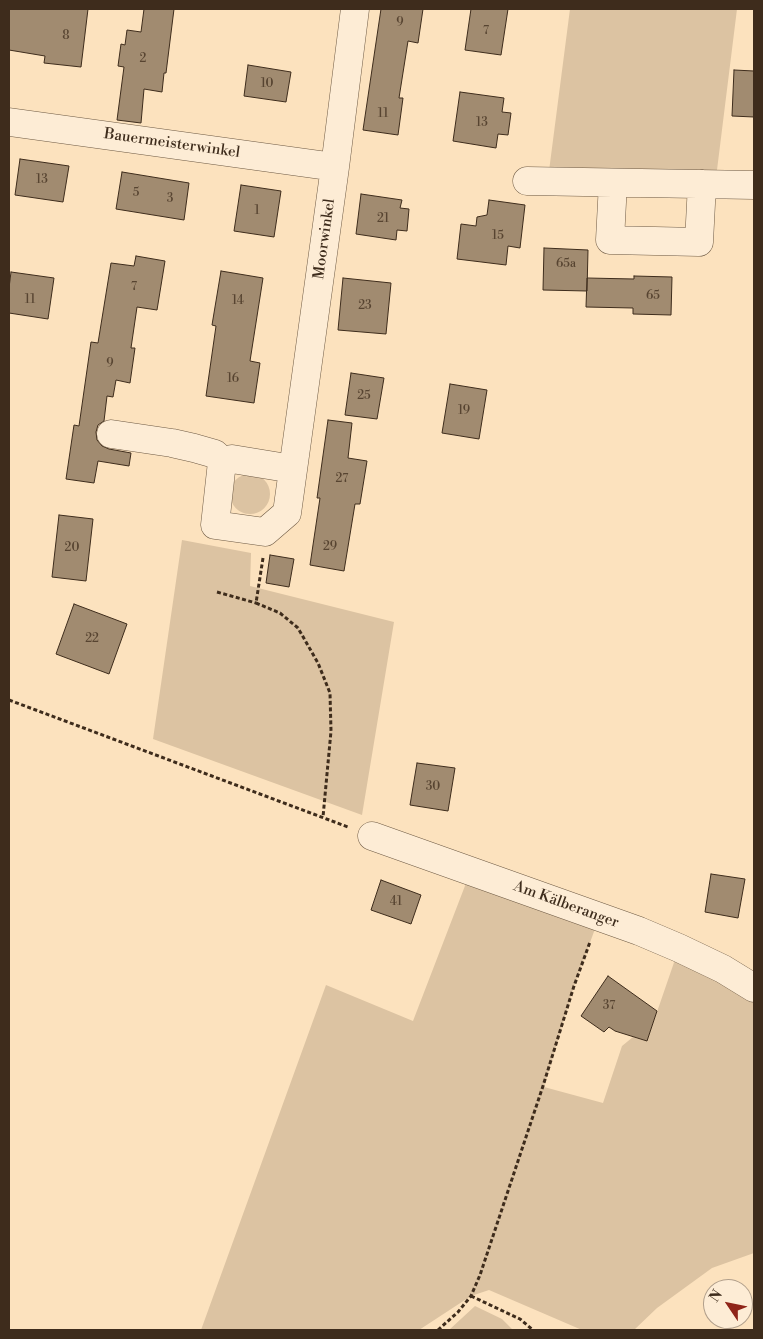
<!DOCTYPE html>
<html>
<head>
<meta charset="utf-8">
<style>
	body { margin:0 }
	#map { position:relative; width:763px; height:1339px; overflow:hidden; background:#fce2be; font-family:"Libre Bodoni",serif }
	canvas { display:block }
	.frame { position:absolute; inset:0; border:10px solid #3e2c1c; pointer-events:none }
	.north { position:absolute; left:703px; top:1279px; width:50px; height:50px; box-sizing:border-box; background:#fdecd5; border:1px solid #b19f8b; border-radius:50%; rotate:304deg; font-size:14px; font-weight:700; line-height:20px; text-align:center; color:#3e2c1c }
	.north::after { content:''; display:block; margin:auto; width:18px; height:22px; background:#8f2418; clip-path:polygon(50% 0,100% 100%,50% 72%,0 100%) }
</style>
</head>
<body>
<div id="map">
<canvas width="763" height="1339"></canvas>
<div class="frame"></div>
<div class="north">N</div>
</div>
<script>
const ctx = document.querySelector('canvas').getContext('2d');
ctx.lineJoin = 'round';
function paint(path, color) {
  ctx.fillStyle = color;
  ctx.fill(path, 'evenodd');
}
function toPath(rows) {
  const path = new Path2D();
  for (const r of rows) {
    if (r.length === 3) {
      path.moveTo(r[0] + r[2], r[1]);
      path.arc(r[0], r[1], r[2], 0, 2 * Math.PI);
      continue;
    }
    path.moveTo(r[0], r[1]);
    for (let i = 2; i < r.length; i += 2) path.lineTo(r[i], r[i + 1]);
  }
  return path;
}
function stroke(path, color, width, dash) {
  ctx.strokeStyle = color;
  ctx.lineWidth = width;
  ctx.lineCap = dash ? 'butt' : 'round';
  ctx.setLineDash(dash || []);
  ctx.stroke(path);
}
function drawText(font, color, halo, rows, align = 'center') {
  ctx.font = font + ' "Libre Bodoni",serif';
  ctx.lineWidth = 5;
  ctx.setLineDash([]);
  ctx.textBaseline = 'middle';
  ctx.strokeStyle = halo;
  ctx.fillStyle = color;
  for (const [text, x, y, turn = 0] of rows) {
    ctx.save();
    ctx.translate(x, y);
    ctx.rotate((+turn || 0) * Math.PI / 180);
    ctx.textAlign = isNaN(turn) ? turn : align;
    if (halo) ctx.strokeText(text, 0, 0);
    ctx.fillText(text, 0, 0);
    ctx.restore();
  }
}
paint(toPath([
	[570,9,737,9,716,178,549,171],
	[250,494,20],
	[182,540,251,553,250,586,394,622,362,815,153,739],
	[468,878,599,918,574,986,544,1087,603,1103,622,1046,633,1037,647,1041,679,948,754,988,754,1253,712,1268,657,1308,634,1330,582,1330,489,1290,471,1296,419,1330,201,1330,326,985,413,1021],
	[475,1306,502,1319,513,1330,449,1330]
]), '#dcc3a2');
const building = toPath([
	[9,9,88,9,81,67,44,63,45,56,9,50,9,9],
	[144,9,174,9,166,73,164,73,162,92,144,89,141,123,117,120,124,67,118,66,121,44,125,45,127,30,141,32,144,9],
	[381,9,423,9,418,43,408,41,399,98,403,98,398,135,363,130,381,9],
	[471,9,508,9,501,55,465,50,471,9],
	[248,65,291,72,286,102,244,96,248,65],
	[734,70,754,71,754,117,732,116,734,70],
	[460,92,504,98,502,112,511,113,508,135,498,134,496,148,453,141,460,92],
	[20,159,69,166,63,202,15,195,20,159],
	[122,172,189,183,184,220,116,209,122,172],
	[241,185,281,191,274,237,234,231,241,185],
	[361,194,402,200,400,208,409,209,407,231,397,230,396,240,356,234,361,194],
	[489,200,525,205,520,248,508,246,506,265,457,259,461,224,476,226,477,217,487,215,489,200],
	[544,248,588,250,587,291,543,290,544,248],
	[136,256,165,261,157,310,137,307,131,348,135,348,130,383,116,380,113,397,107,396,104,421,98,425,96,432,97,440,102,446,109,449,131,453,129,466,98,461,94,483,66,479,74,425,79,426,91,342,98,343,111,263,134,266,136,256],
	[221,271,263,278,250,361,260,363,254,403,206,396,216,326,212,325,221,271],
	[11,272,54,278,48,319,9,313,9,288,11,272],
	[634,276,672,277,671,315,633,314,633,308,586,307,587,278,634,279,634,276],
	[343,278,391,283,386,334,338,330,343,278],
	[351,373,384,378,377,419,345,415,351,373],
	[450,384,487,390,479,439,442,433,450,384],
	[328,420,352,423,348,458,367,461,360,504,355,504,344,571,310,565,320,498,317,498,328,420],
	[59,515,93,519,86,581,52,577,59,515],
	[270,555,294,559,289,587,266,583,270,555],
	[74,604,127,624,109,674,56,654,74,604],
	[417,763,455,768,448,811,410,805,417,763],
	[711,874,745,879,738,918,705,912,711,874],
	[381,880,421,895,411,924,371,910,381,880],
	[608,976,657,1011,647,1041,615,1031,609,1027,604,1032,581,1016,608,976]
]);
paint(building, '#a18b70');
stroke(building, '#3e2c1c', 1);
const minor = toPath([
	[9,122,335,167],
	[527,181,754,185],
	[613,183,610,240,699,242,702,184],
	[111,434,172,443,194,448,215,454,222,462],
	[293,469,232,459,222,462,215,525,265,532,287,513,335,167,355,9],
	[372,836,639,931,679,948,723,969,754,988]
]);
stroke(minor, '#6e5a44', 29);
stroke(toPath([
	[263,558,256,603,280,613,298,628,318,663,330,693,331,731,323,817],
	[217,592,256,603],
	[9,700,348,827],
	[471,1296,520,1319,533,1330],
	[438,1330,458,1312,471,1296,480,1275,543,1086,574,986,590,942]
]), '#3e2c1c', 3, [4, 2.5]);
stroke(minor, '#fdecd5', 28);
drawText('12px', '#574431', null, [
	["9",400,23],
	["7",486,31],
	["8",66,36],
	["2",143,59],
	["10",267,84],
	["11",383,114],
	["13",482,123],
	["13",42,180],
	["5",136,193],
	["3",170,199],
	["1",257,211],
	["21",383,219],
	["15",498,236],
	["65a",566,264],
	["7",134,287],
	["65",653,296],
	["11",30,300],
	["14",238,301],
	["23",365,306],
	["9",110,364],
	["16",233,379],
	["25",364,396],
	["19",464,411],
	["27",342,479],
	["29",330,547],
	["20",72,548],
	["22",92,639],
	["30",433,787],
	["41",396,902],
	["37",609,1006]
]);
drawText('15px', '#3e2c1c', '#fdecd5', [
	["Bauermeisterwinkel",172,144,8],
	["Moorwinkel",325,239,-82],
	["Am Kälberanger",566,905,20]
]);
</script>
</body>
</html>
